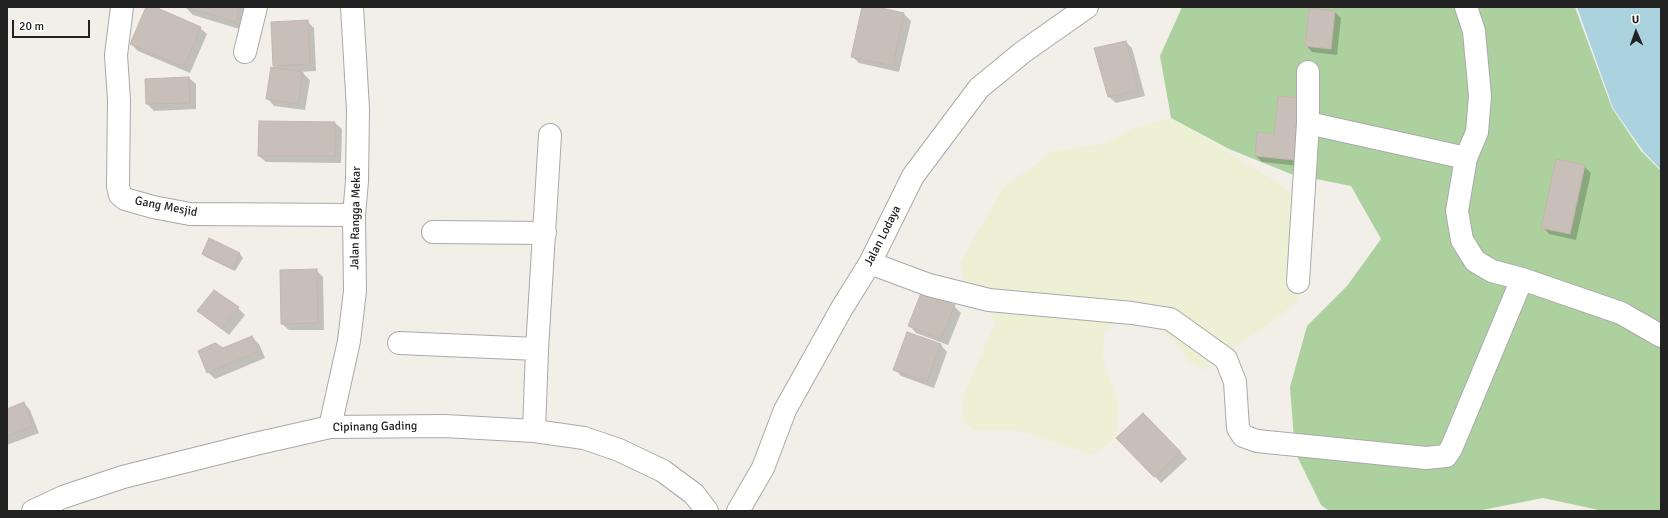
<!DOCTYPE html>
<html>
<head>
<meta charset="utf-8">
<style>
	body { margin:0 }
	#map { position:relative; width:1668px; height:518px; overflow:hidden; background:#f2efe9; font-family:Signika,sans-serif }
	canvas { display:block }
	.frame { position:absolute; inset:0; border:8px solid #222; pointer-events:none }
	.north { position:absolute; left:1616px; top:12px; width:40px; height:40px; -webkit-text-stroke:3px #fff; paint-order:stroke; rotate:358deg; font-size:11px; font-weight:700; line-height:16px; text-align:center; color:#222 }
	.north::after { content:''; display:block; margin:auto; width:14px; height:18px; background:#222; clip-path:polygon(50% 0,100% 100%,50% 72%,0 100%) }
	.scale { position:absolute; left:12px; top:20px; width:78px; height:18px; box-sizing:border-box; border:2px solid #222; border-top:0; padding-left:5px; font-size:12px; line-height:14px; white-space:nowrap; color:#222; -webkit-text-stroke:3px #fff; paint-order:stroke }
</style>
</head>
<body>
<div id="map">
<canvas width="1668" height="518"></canvas>
<div class="frame"></div>
<div class="north">U</div>
<div class="scale">20 m</div>
</div>
<script>
const ctx = document.querySelector('canvas').getContext('2d');
ctx.lineJoin = 'round';
function paint(path, color) {
  ctx.fillStyle = color;
  ctx.fill(path, 'evenodd');
}
function toPath(rows) {
  const path = new Path2D();
  for (const r of rows) {
    path.moveTo(r[0], r[1]);
    for (let i = 2; i < r.length; i += 2) path.lineTo(r[i], r[i + 1]);
  }
  return path;
}
function stroke(path, color, width, dash) {
  ctx.strokeStyle = color;
  ctx.lineWidth = width;
  ctx.lineCap = dash ? 'butt' : 'round';
  ctx.setLineDash(dash || []);
  ctx.stroke(path);
}
function drawText(font, color, halo, rows, align = 'center') {
  ctx.font = font + ' Signika,sans-serif';
  ctx.lineWidth = 3;
  ctx.setLineDash([]);
  ctx.textBaseline = 'middle';
  ctx.strokeStyle = halo;
  ctx.fillStyle = color;
  for (const [text, x, y, turn = 0] of rows) {
    ctx.save();
    ctx.translate(x, y);
    ctx.rotate((+turn || 0) * Math.PI / 180);
    ctx.textAlign = isNaN(turn) ? turn : align;
    if (halo) ctx.strokeText(text, 0, 0);
    ctx.fillText(text, 0, 0);
    ctx.restore();
  }
}
paint(toPath([
	[1171,118,1276,181,1308,208,1303,279,1297,302,1272,322,1202,370,1191,364,1167,335,1146,323,1134,319,1112,324,1104,333,1103,359,1119,405,1116,438,1092,455,1015,430,972,430,963,421,963,397,995,322,990,311,964,285,960,262,1004,186,1041,161,1048,152,1103,144,1132,129]
]), '#eef0d5');
paint(toPath([
	[1182,7,1575,7,1612,108,1641,151,1661,171,1661,511,1603,511,1543,498,1477,511,1329,511,1321,505,1295,452,1290,387,1307,326,1347,286,1381,239,1351,186,1291,174,1229,149,1171,118,1160,56]
]), '#add19e');
paint(toPath([
	[1577,7,1661,7,1661,170,1643,151,1613,108]
]), '#aad3df');
paint(toPath([
	[147,7,152,7,200,28,207,34,190,73,138,51,131,44],
	[185,7,250,7,246,31,193,15],
	[863,7,873,7,904,14,911,21,899,72,859,63,852,56],
	[1335,12,1341,18,1337,55,1312,52,1306,45],
	[308,22,314,28,316,71,298,72,303,73,310,80,305,110,274,106,268,99,278,69,274,66],
	[1126,42,1132,48,1145,96,1116,103,1109,97],
	[189,78,196,84,196,109,154,111,147,104],
	[1300,99,1300,166,1262,162,1256,156,1275,135],
	[335,123,342,129,341,163,266,162,259,156],
	[1584,166,1591,173,1576,240,1549,234,1543,227],
	[210,239,240,254,243,258,235,271,206,257,203,254],
	[316,270,323,277,324,330,289,330,282,324],
	[954,306,961,313,948,345,916,333,910,326],
	[238,308,245,315,229,335,199,311],
	[908,333,941,345,947,352,934,388,901,376,895,369],
	[252,337,259,344,265,358,215,379,208,372,223,349],
	[24,403,30,410,39,433,7,445,7,410],
	[1143,414,1187,459,1161,483,1117,438]
]), '#0003');
const building = toPath([
	[146,7,155,7,201,27,184,67,130,44,146,7],
	[186,7,239,7,236,22,186,7],
	[862,7,877,7,904,13,893,66,851,57,862,7],
	[1309,8,1335,11,1331,49,1305,46,1309,8],
	[308,20,310,64,273,66,271,22,308,20],
	[1126,41,1138,90,1108,97,1094,48,1126,41],
	[271,67,303,72,298,104,266,99,271,67],
	[189,77,190,103,146,104,145,79,189,77],
	[1278,96,1301,98,1294,160,1255,156,1257,132,1274,134,1278,96],
	[259,121,335,122,335,156,258,156,259,121],
	[1556,159,1585,165,1570,234,1541,228,1556,159],
	[209,238,240,253,232,269,202,254,209,238],
	[317,269,318,323,281,324,280,270,317,269],
	[214,290,239,307,222,329,197,311,214,290],
	[921,293,955,305,941,339,908,326,921,293],
	[907,332,941,344,927,382,893,370,907,332],
	[252,336,259,351,207,373,198,351,215,343,223,348,252,336],
	[24,402,33,426,7,436,7,409,24,402],
	[1143,413,1181,452,1154,477,1116,438,1143,413]
]);
paint(building, '#c7bfb8');
stroke(building, '#c4b6ab', 1);
const minor = toPath([
	[122,7,116,55,119,100,118,186,120,195,125,199,153,207,190,214,354,215],
	[1466,7,1474,31,1480,96,1477,132,1466,158,1457,211,1462,240,1475,261,1492,271,1522,279,1621,313,1661,336],
	[245,52,256,7],
	[1308,123,1466,158],
	[433,232,545,233],
	[870,263,929,285,989,300,1132,313,1170,319,1226,359,1235,382,1238,428,1243,436,1257,441,1426,458,1446,456,1451,449,1522,279],
	[1298,282,1308,123,1308,72],
	[399,343,537,349],
	[330,427,349,341,355,291,354,215,357,181,358,109,352,7],
	[534,431,537,349,550,135],
	[33,511,63,497,123,477,255,444,330,427,445,426,534,431,584,438,619,450,663,471,694,494,707,511],
	[738,511,763,468,785,410,842,308,870,263,913,176,979,88,1023,52,1087,7]
]);
stroke(minor, '#a9a9a9', 24);
stroke(minor, '#fff', 22);
drawText('12px', '#222', '#fff', [
	["Gang Mesjid",166,207,11],
	["Jalan Rangga Mekar",356,218,-89],
	["Jalan Lodaya",883,236,-63],
	["Cipinang Gading",375,427,-1]
]);
</script>
</body>
</html>
